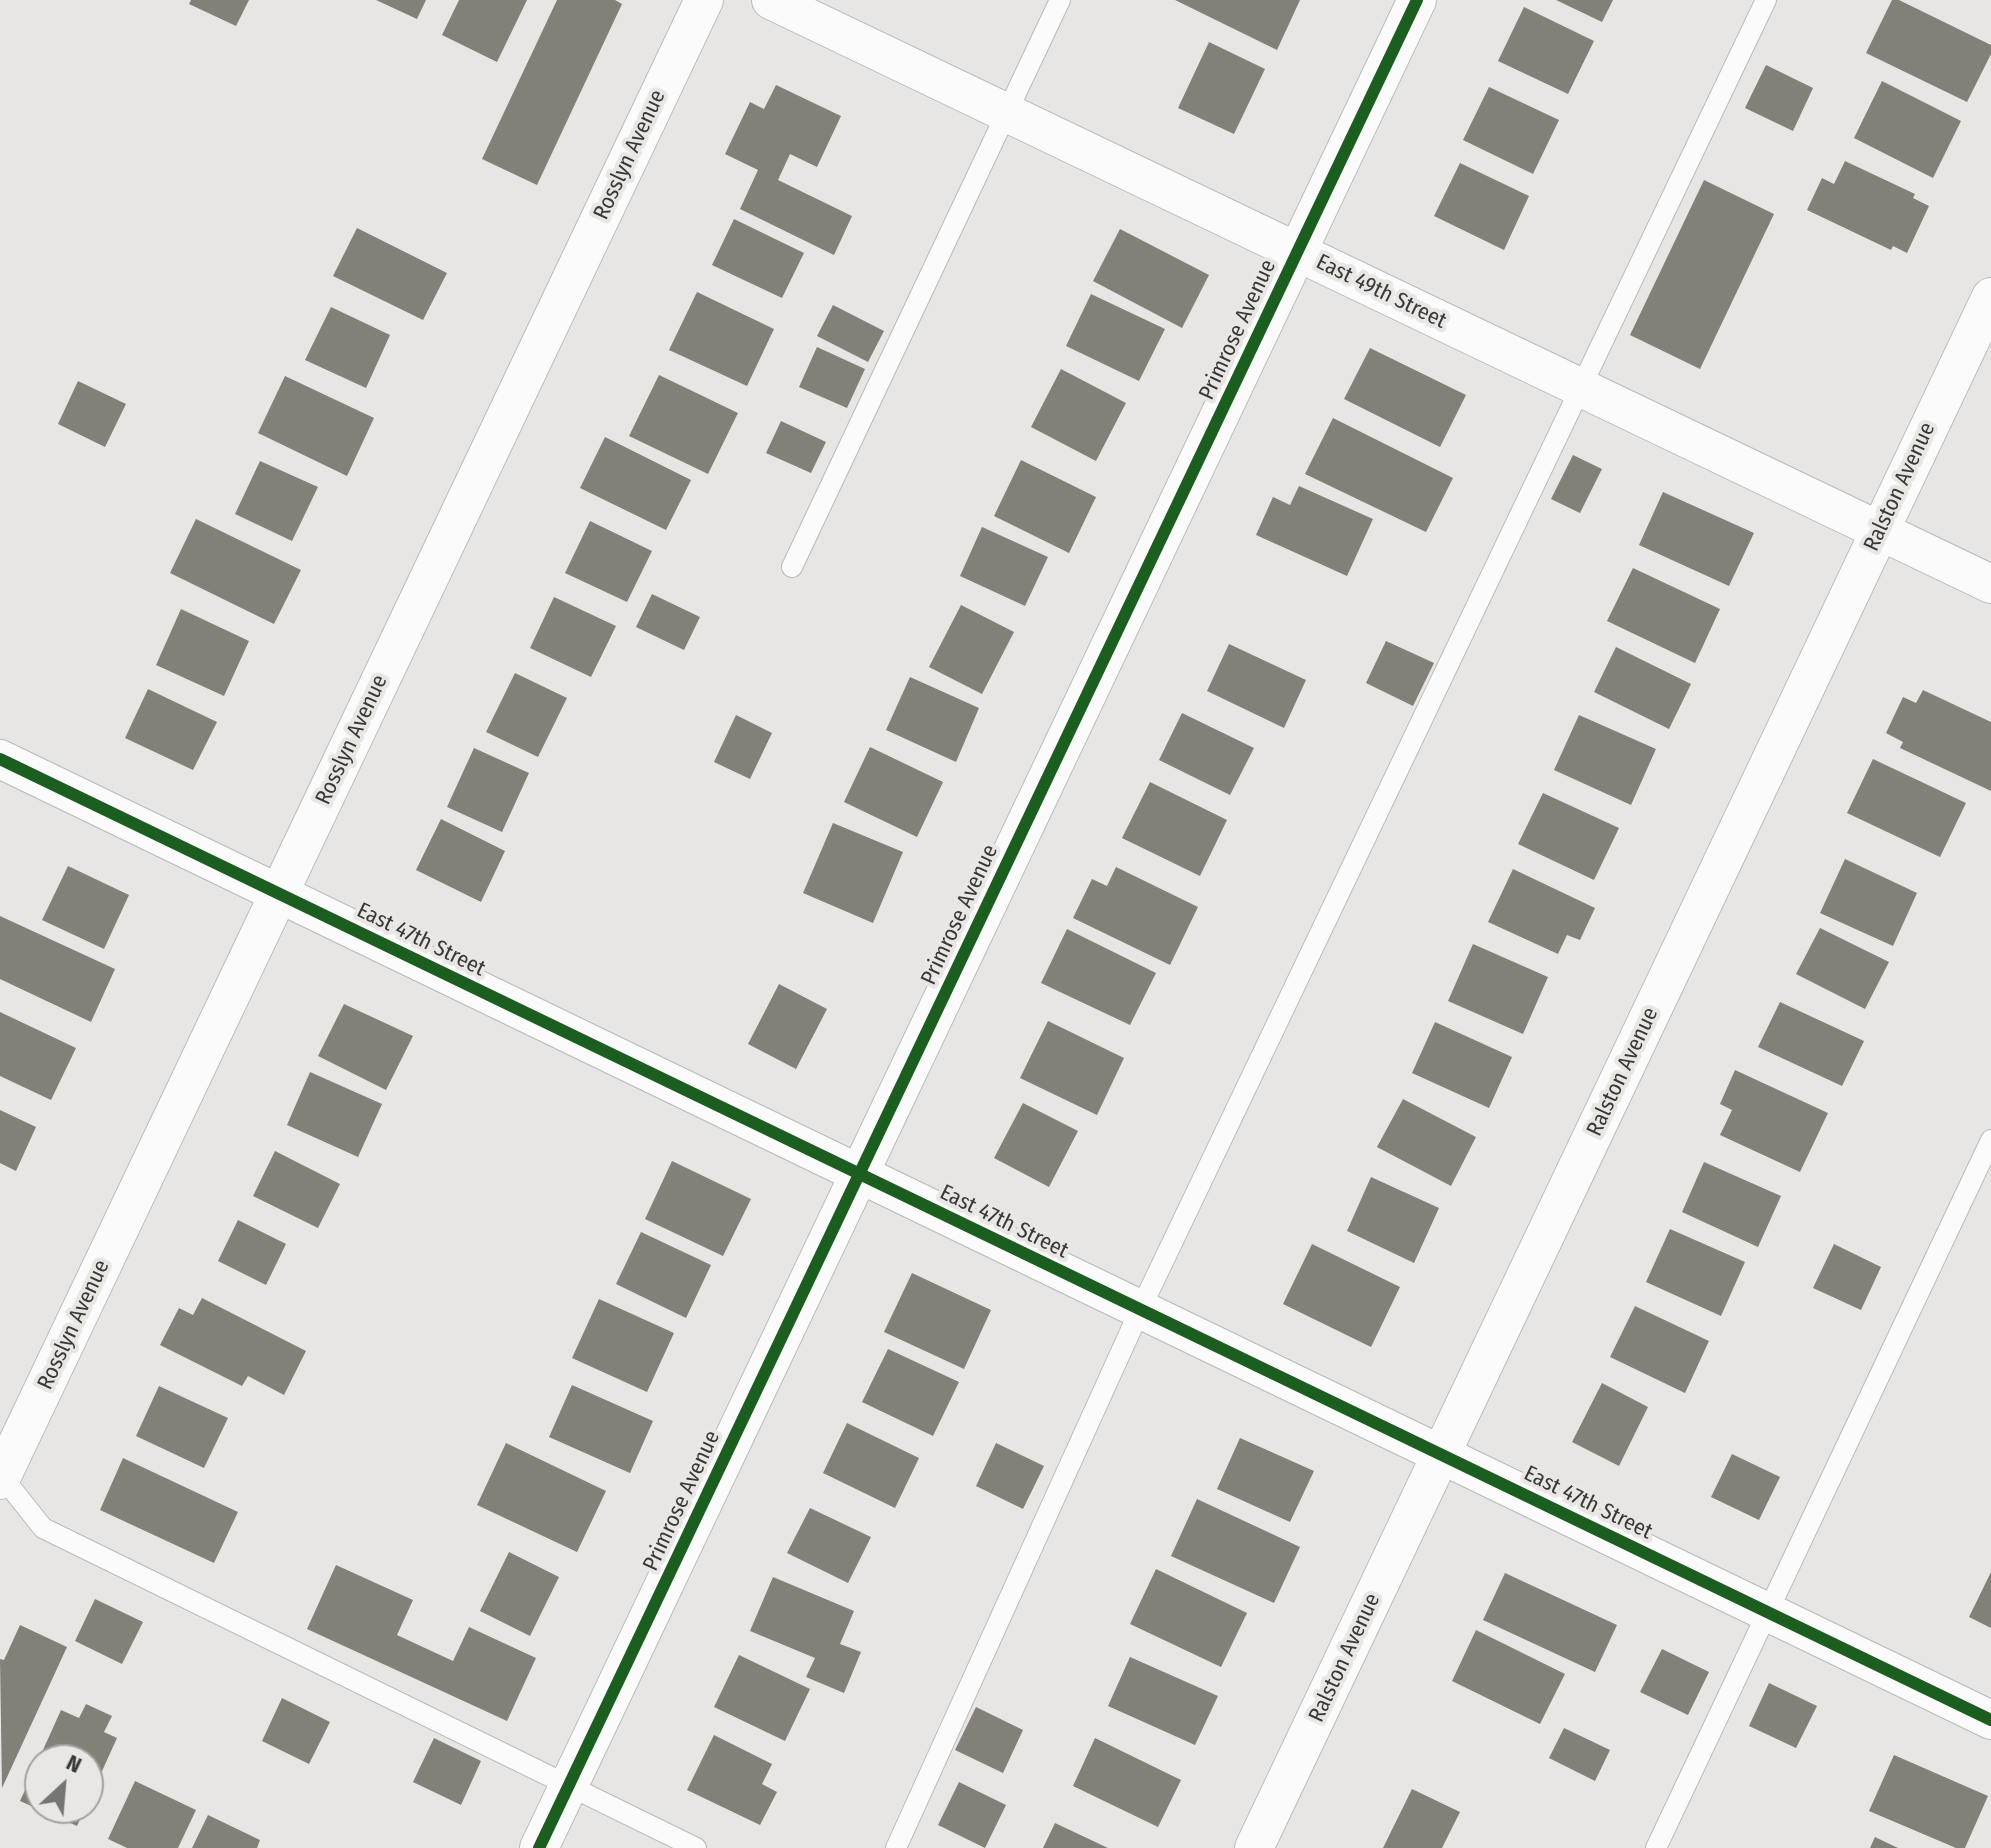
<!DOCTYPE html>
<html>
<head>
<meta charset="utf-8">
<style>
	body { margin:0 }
	#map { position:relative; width:1991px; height:1848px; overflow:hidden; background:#e7e6e4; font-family:"Fira Sans Condensed",sans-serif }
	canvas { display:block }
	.north { position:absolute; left:24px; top:1744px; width:80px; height:80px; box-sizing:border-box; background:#e8e7e3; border:2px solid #a2a19e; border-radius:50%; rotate:26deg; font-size:22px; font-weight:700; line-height:32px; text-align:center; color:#383837 }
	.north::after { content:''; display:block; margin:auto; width:28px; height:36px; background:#757574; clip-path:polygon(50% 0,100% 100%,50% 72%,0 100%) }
</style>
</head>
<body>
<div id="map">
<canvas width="1991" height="1848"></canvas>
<div class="north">N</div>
</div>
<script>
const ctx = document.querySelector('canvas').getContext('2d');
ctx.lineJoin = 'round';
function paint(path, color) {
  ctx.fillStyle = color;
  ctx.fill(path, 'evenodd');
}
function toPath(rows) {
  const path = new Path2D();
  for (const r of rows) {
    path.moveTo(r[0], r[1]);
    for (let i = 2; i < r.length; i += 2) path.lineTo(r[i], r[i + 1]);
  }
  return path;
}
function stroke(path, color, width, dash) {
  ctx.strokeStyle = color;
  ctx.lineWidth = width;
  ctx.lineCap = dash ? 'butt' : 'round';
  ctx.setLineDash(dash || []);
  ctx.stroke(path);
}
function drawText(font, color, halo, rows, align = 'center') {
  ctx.font = font + ' "Fira Sans Condensed",sans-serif';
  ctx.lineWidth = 8;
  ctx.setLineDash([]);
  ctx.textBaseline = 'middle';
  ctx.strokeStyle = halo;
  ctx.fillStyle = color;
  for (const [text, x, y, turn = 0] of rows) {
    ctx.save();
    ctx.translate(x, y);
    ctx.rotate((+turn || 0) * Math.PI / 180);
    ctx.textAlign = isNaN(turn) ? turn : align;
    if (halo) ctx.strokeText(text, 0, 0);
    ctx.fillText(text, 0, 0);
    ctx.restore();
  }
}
paint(toPath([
	[191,0,249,0,236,26,189,4],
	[376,0,426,0,417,19],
	[459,0,527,0,497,62,442,35],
	[557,0,615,0,622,4,537,185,482,159],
	[1175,0,1300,0,1277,50],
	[1556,0,1613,0,1602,22],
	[1892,0,1899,0,1991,45,1991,54,1967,102,1866,53],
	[1524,7,1594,41,1568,94,1498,61],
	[1209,42,1265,69,1234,134,1178,108],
	[1766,65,1813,88,1793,131,1745,108],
	[1882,81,1961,121,1933,178,1854,138],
	[776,85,841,116,817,167,790,154,778,180,852,216,834,255,740,209,758,170,725,154,750,102,764,109],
	[1489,87,1559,120,1533,174,1463,140],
	[1845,161,1915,194,1913,198,1929,206,1907,253,1893,246,1891,250,1807,210,1822,178,1834,184],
	[1460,163,1529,196,1504,250,1434,216],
	[1704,180,1774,214,1700,369,1630,335],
	[734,219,804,253,782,298,712,265],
	[357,228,447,273,423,320,333,276],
	[1120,229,1209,275,1182,328,1093,281],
	[697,292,774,329,747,386,669,350],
	[1091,294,1165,329,1139,381,1066,346],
	[833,305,884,331,868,362,817,336],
	[331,307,390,335,366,388,305,360],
	[817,347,865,369,847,408,799,387],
	[1370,348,1466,395,1440,447,1344,399],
	[1061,369,1126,403,1096,461,1031,427],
	[659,375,738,413,708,474,629,436],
	[285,376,374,418,347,476,258,433],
	[78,381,126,404,105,447,58,424],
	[1333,418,1453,478,1426,532,1305,474],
	[781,421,826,442,811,473,766,453],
	[605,437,691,480,666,530,580,488],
	[1573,455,1602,469,1580,513,1551,499],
	[1021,460,1096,497,1069,553,994,516],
	[260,461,318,487,292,541,235,514],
	[1299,486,1373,519,1347,576,1256,535,1273,497,1290,505],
	[1663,492,1754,533,1729,586,1639,545],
	[196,519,301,570,274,624,170,573],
	[590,521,652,551,627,602,565,573],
	[982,527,1048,557,1025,606,960,576],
	[1633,568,1720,609,1695,663,1607,621],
	[652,594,700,617,684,650,636,627],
	[554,597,616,626,591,677,530,648],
	[961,605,1014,632,982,694,929,667],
	[181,609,249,641,224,696,156,665],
	[1386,641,1434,663,1413,706,1366,683],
	[1229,644,1306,680,1284,728,1207,691],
	[1616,647,1691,684,1669,729,1594,692],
	[515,673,567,698,538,757,486,732],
	[910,677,979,708,956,762,886,730],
	[148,689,217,722,193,770,125,738],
	[1923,690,1991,722,1991,791,1900,748,1903,742,1886,733,1903,697,1916,703],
	[1182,713,1254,748,1230,795,1159,760],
	[736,715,772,733,750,779,714,762],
	[1579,715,1656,749,1631,805,1554,770],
	[870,747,943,782,917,837,844,802],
	[474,748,529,773,502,832,447,807],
	[1873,759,1966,803,1940,857,1847,813],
	[1150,782,1227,820,1200,876,1122,838],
	[1543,793,1619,828,1594,880,1518,844],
	[441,819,505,851,481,902,416,870],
	[833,823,903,852,873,923,803,893],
	[1845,859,1917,893,1893,946,1820,913],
	[68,866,129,895,104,949,42,920],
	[1116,867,1198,907,1170,965,1073,918,1092,879,1107,886],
	[1513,869,1595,908,1580,940,1567,935,1558,954,1488,922],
	[0,916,115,969,91,1022,0,979],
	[1820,928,1889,962,1865,1009,1796,974],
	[1067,929,1156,973,1130,1025,1041,983],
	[1473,944,1548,977,1523,1034,1448,1001],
	[779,984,827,1009,796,1069,748,1044],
	[1780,1002,1864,1041,1842,1086,1758,1047],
	[344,1004,413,1036,386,1090,318,1056],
	[0,1012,76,1048,51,1100,0,1076],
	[1048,1021,1124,1058,1097,1115,1020,1078],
	[1435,1022,1512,1057,1489,1108,1412,1073],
	[1735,1070,1828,1113,1800,1172,1720,1135,1732,1110,1720,1104],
	[310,1072,382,1104,358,1157,287,1125],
	[1403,1099,1476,1137,1451,1186,1377,1147],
	[1023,1103,1078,1131,1049,1187,994,1158],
	[0,1110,36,1127,16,1171,0,1163],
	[275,1151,340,1184,318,1228,253,1196],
	[672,1161,751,1199,723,1256,645,1219],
	[1704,1162,1781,1196,1758,1247,1682,1212],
	[1371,1177,1439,1208,1414,1263,1347,1231],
	[238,1220,286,1244,266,1285,218,1261],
	[1670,1229,1745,1262,1721,1316,1646,1282],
	[641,1232,711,1265,686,1318,616,1284],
	[1312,1244,1400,1287,1371,1347,1283,1304],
	[1834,1244,1881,1267,1861,1310,1813,1288],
	[912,1273,991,1310,964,1369,884,1332],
	[202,1298,306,1351,284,1395,248,1376,242,1386,160,1345,179,1308,193,1315],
	[599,1299,674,1333,647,1392,572,1358],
	[1635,1306,1709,1341,1685,1393,1610,1357],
	[888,1349,959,1382,933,1436,862,1402],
	[1602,1383,1648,1407,1619,1466,1572,1442],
	[572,1385,653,1421,630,1473,549,1437],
	[159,1386,228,1418,204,1468,136,1436],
	[847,1423,919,1458,895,1508,823,1473],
	[1240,1438,1314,1471,1290,1522,1217,1489],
	[506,1443,606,1491,577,1552,477,1505],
	[996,1443,1044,1466,1023,1509,976,1486],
	[1732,1454,1780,1477,1759,1520,1711,1497],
	[123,1458,238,1512,214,1563,100,1510],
	[1197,1499,1300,1547,1274,1603,1171,1556],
	[810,1508,871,1537,848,1583,787,1553],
	[509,1552,559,1577,530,1636,480,1611],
	[336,1565,413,1600,397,1635,453,1661,469,1627,536,1658,507,1721,307,1629],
	[1156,1569,1247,1613,1221,1667,1130,1624],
	[1991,1572,1991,1628,1969,1617],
	[1505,1573,1617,1625,1595,1672,1483,1620],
	[773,1577,854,1611,840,1644,861,1652,844,1693,806,1677,815,1658,750,1631],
	[95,1599,143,1622,122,1664,75,1641],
	[20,1625,67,1647,2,1788,0,1659,4,1660],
	[1476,1630,1565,1674,1540,1724,1452,1681],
	[1662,1649,1709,1672,1688,1715,1640,1692],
	[739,1655,810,1689,785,1741,714,1707],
	[1130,1657,1218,1696,1195,1745,1108,1706],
	[1769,1683,1817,1706,1796,1748,1749,1726],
	[282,1698,330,1722,309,1764,262,1741],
	[86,1704,112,1716,104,1732,117,1738,88,1802,88,1760,40,1760,40,1808,85,1808,77,1826,20,1801,61,1710,79,1718],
	[976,1707,1023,1730,1003,1773,955,1750],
	[1564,1728,1610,1750,1595,1781,1549,1758],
	[714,1735,772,1764,762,1784,777,1792,760,1825,687,1790],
	[434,1738,481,1761,461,1805,413,1782],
	[1095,1738,1181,1780,1158,1827,1073,1786],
	[1894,1755,1988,1796,1965,1848,1956,1848,1869,1811],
	[135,1781,196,1810,178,1848,127,1848,108,1839],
	[959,1782,1006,1805,985,1848,938,1825],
	[1412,1789,1460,1812,1442,1848,1383,1848],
	[208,1815,260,1840,257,1848,192,1848],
	[1055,1823,1108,1848,1043,1848],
	[1875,1837,1898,1848,1870,1848]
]), '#838078');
const service = toPath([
	[792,567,1060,0],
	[0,1474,43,1528,696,1848],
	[896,1848,1140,1310,1766,0],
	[1656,1848,1991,1140]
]);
const minor = toPath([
	[771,0,1991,584],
	[0,759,1991,1720],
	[0,1480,704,0],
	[539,1848,1417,0],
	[1254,1848,1991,297]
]);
stroke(service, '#bbbab9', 22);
stroke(minor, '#bbbab9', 40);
stroke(service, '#fbfbfb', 20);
stroke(minor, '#fbfbfb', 38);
stroke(toPath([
	[0,759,1991,1720],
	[539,1848,1417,0]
]), '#1b5e20', 12);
drawText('22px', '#383837', '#e8e7e3', [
	["Rosslyn Avenue",630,155,-65],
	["East 49th Street",1381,292,26],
	["Primrose Avenue",1238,330,-65],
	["Ralston Avenue",1900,487,-65],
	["Rosslyn Avenue",352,740,-65],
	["Primrose Avenue",960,915,-65],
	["East 47th Street",421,940,26],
	["Ralston Avenue",1623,1072,-65],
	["East 47th Street",1004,1222,26],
	["Rosslyn Avenue",74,1325,-65],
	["Primrose Avenue",682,1501,-65],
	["East 47th Street",1588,1503,26],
	["Ralston Avenue",1345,1658,-65]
]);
</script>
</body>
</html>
